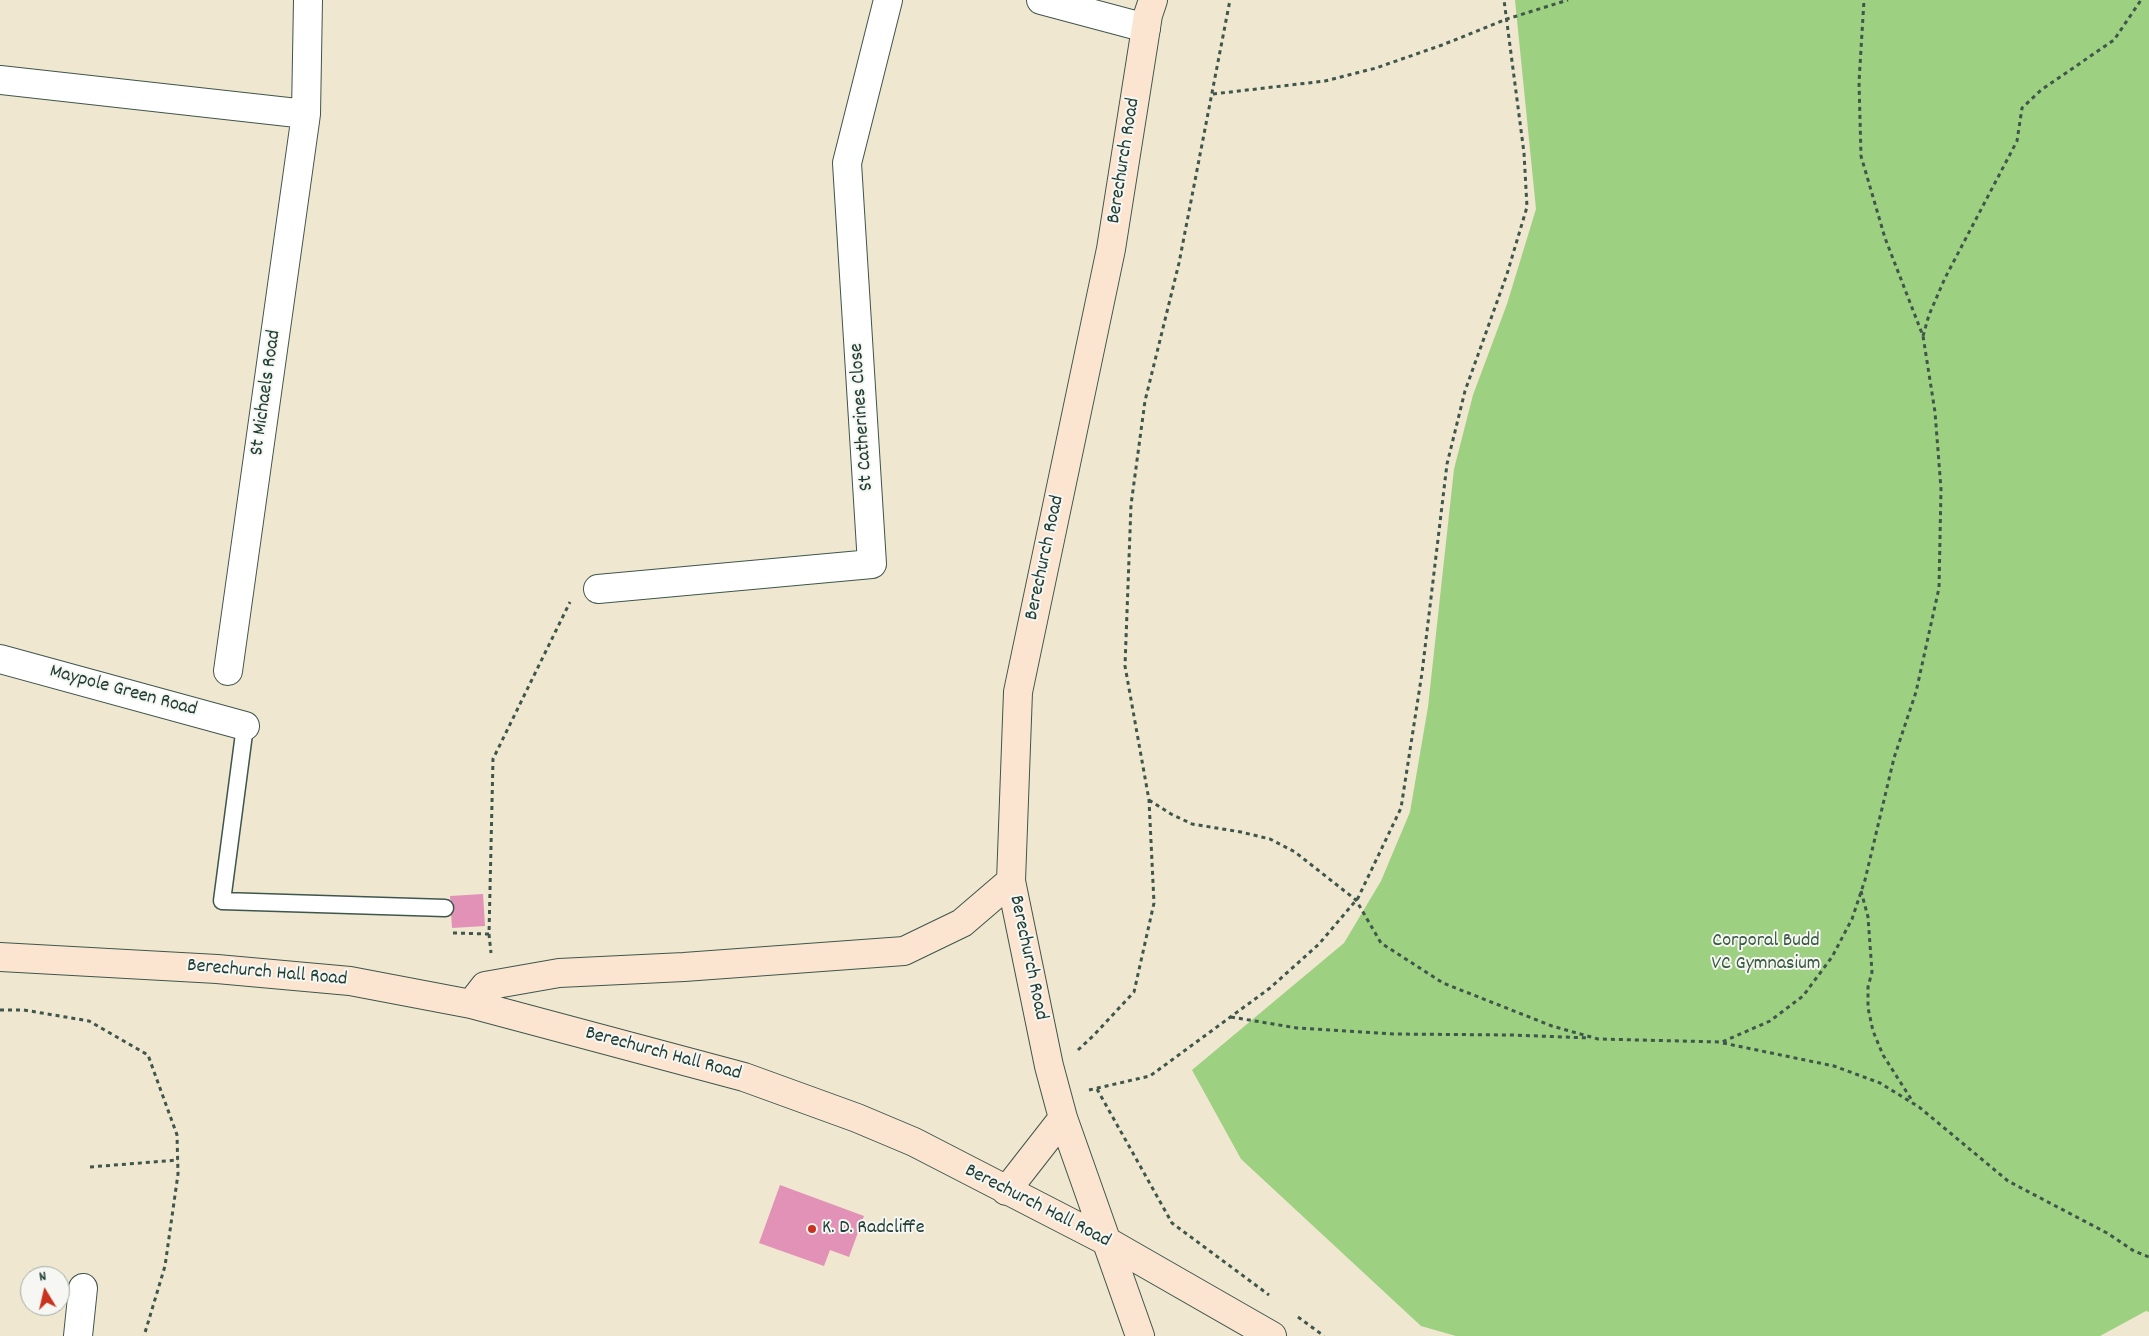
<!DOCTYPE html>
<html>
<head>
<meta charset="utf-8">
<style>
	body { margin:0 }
	#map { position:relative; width:2149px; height:1336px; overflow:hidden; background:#efe7d0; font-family:Dekko,sans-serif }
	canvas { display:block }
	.north { position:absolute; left:20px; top:1266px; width:50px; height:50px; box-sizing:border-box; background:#f6f6f2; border:1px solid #a0aca6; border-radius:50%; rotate:351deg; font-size:14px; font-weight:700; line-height:20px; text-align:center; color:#1f3d34 }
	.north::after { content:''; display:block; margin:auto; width:18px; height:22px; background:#c8321e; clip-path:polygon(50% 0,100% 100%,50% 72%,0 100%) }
</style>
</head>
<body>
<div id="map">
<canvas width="2149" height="1336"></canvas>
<div class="north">N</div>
</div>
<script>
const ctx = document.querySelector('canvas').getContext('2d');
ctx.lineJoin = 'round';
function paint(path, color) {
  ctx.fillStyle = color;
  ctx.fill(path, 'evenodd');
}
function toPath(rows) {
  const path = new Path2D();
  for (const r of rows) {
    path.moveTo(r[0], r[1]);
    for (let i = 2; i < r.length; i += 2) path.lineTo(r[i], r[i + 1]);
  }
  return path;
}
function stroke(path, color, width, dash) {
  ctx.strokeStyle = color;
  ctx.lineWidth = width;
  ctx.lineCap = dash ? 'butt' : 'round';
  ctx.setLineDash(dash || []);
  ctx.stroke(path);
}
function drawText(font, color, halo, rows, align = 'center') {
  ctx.font = font + ' Dekko,sans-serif';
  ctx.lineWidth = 4;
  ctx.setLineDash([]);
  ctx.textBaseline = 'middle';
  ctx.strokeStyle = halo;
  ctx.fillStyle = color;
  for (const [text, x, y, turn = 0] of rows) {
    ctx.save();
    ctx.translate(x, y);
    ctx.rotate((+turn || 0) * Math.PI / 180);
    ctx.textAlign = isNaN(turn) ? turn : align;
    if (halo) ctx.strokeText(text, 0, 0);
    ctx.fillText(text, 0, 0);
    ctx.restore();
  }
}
paint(toPath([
	[1515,0,2149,0,2149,1312,2146,1311,2100,1336,1456,1336,1421,1326,1241,1159,1192,1070,1344,943,1381,881,1410,812,1428,707,1454,469,1473,395,1507,304,1536,209]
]), '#9dd080');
paint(toPath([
	[483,894,485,926,452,928,450,896],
	[780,1185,864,1216,849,1257,830,1250,824,1266,759,1243]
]), '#e192b6');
const lane = toPath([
	[245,726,222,901,445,908]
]);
const street = toPath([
	[1041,0,1146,28],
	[0,80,306,114],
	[598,589,872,564,847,163,888,0],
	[0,659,245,726],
	[228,671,306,114,308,0],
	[78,1336,83,1288]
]);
const secondary = toPath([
	[0,957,217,969,350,981,471,1004,744,1077,857,1118,914,1142,1108,1242,1272,1336],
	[471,1004,485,986,559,973,684,967,904,951,962,923,1011,881],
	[1006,1191,1063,1118],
	[1140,1336,1063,1118,1049,1066,1011,881,1018,692,1111,249,1148,15,1153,0]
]);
stroke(lane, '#3e564b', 19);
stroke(street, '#3e564b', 30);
stroke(secondary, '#3e564b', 30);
stroke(toPath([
	[1213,94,1325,81,1376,68,1442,45,1507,19,1568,0],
	[1923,336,1929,315,1945,278,2017,141,2022,108,2041,90,2114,40,2141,0],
	[1149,800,1171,814,1192,824,1241,832,1270,839,1295,852,1356,900,1381,943,1443,983,1552,1026,1598,1039,1722,1042,1770,1021,1803,996,1832,957,1852,919,1865,880,1894,758,1916,692,1939,588,1941,489,1935,412,1923,336,1885,238,1861,156,1859,82,1864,0],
	[1861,891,1868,917,1872,972,1868,987,1868,1008,1873,1031,1883,1055,1913,1102],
	[453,933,489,934,493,759,570,602],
	[489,934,491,953],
	[0,1010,24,1010,89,1021,148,1055,177,1135,178,1174,165,1266,144,1336],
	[1231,1017,1297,1028,1394,1034,1512,1035,1590,1038],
	[1723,1043,1834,1066,1880,1083,1919,1107,2008,1181,2107,1233,2134,1251,2149,1257],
	[1078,1050,1094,1035,1134,992,1154,903,1149,800,1125,666,1131,505,1145,401,1179,263,1230,0],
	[1097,1089,1172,1223,1269,1295],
	[1089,1090,1150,1076,1270,988,1319,944,1358,898,1401,808,1422,673,1447,464,1465,391,1507,274,1527,207,1524,153,1504,0],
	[90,1167,178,1160],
	[1298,1317,1324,1336]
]), '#3e564b', 3, [4, 4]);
stroke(lane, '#fff', 16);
stroke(street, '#fff', 28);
stroke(secondary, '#fce5d0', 28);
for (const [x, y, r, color] of [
	[812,1229,5,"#c8321e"]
]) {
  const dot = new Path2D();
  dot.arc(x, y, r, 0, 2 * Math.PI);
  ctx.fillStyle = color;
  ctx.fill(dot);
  stroke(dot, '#f6f6f2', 2);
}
drawText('20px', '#1f3d34', '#f6f6f2', [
	["Berechurch Road",1125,161,-81],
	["St Michaels Road",267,393,-82],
	["St Catherines Close",863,417,-94],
	["Berechurch Road",1046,558,-78],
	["Maypole Green Road",123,692,15],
	["Berechurch Road",1027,958,78],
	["Berechurch Hall Road",267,974,5],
	["Berechurch Hall Road",663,1055,15],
	["Berechurch Hall Road",1037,1207,27]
]);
drawText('20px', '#385a43', '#f6f6f2', [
	["Corporal Budd",1766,942],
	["VC Gymnasium",1766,965]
]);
drawText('20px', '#1f3d34', '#f6f6f2', [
	["K. D. Radcliffe",822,1229]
], 'left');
</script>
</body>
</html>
